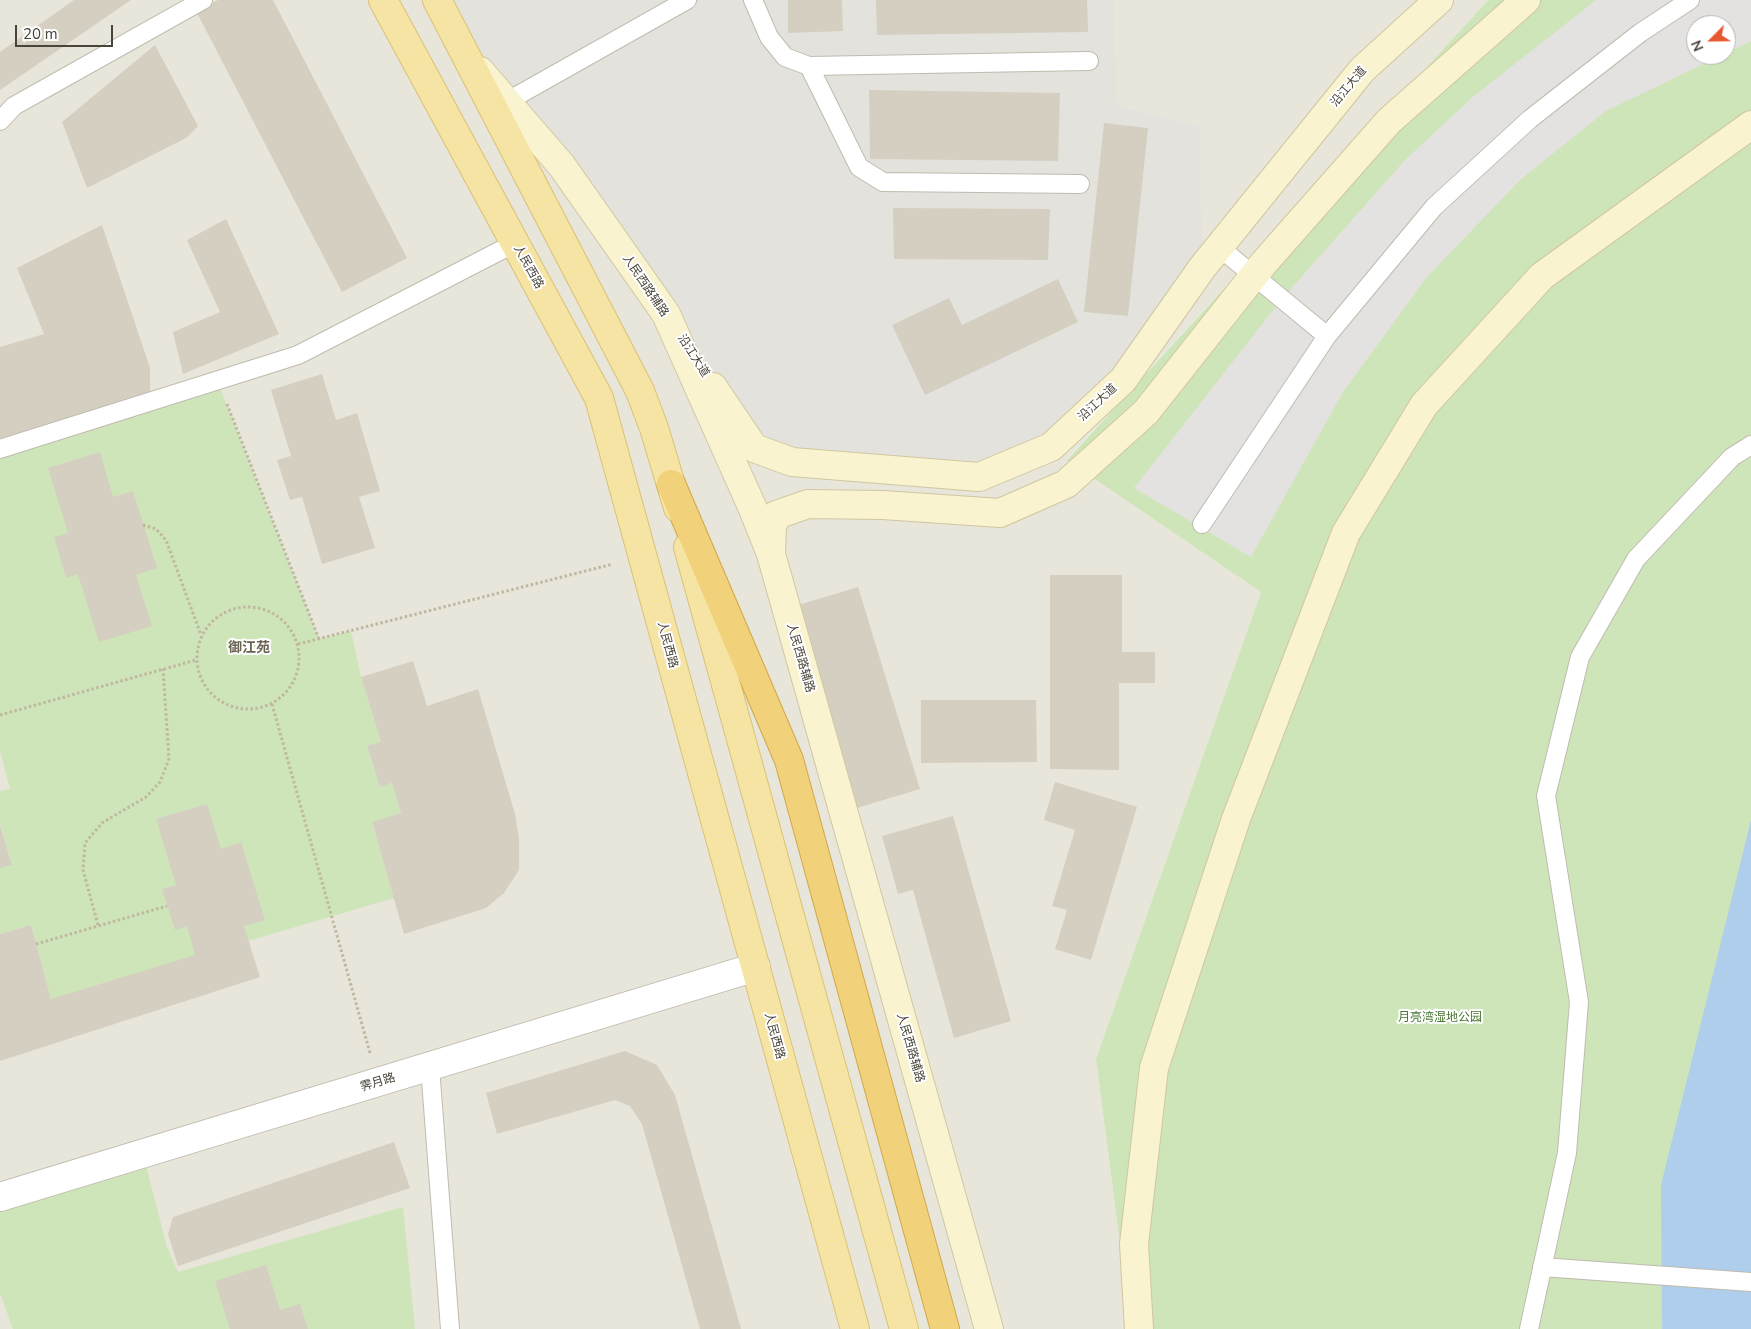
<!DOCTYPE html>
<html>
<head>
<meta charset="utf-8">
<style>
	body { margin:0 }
	#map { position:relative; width:1751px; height:1329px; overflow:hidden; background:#f4f2ec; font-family:"Nunito Sans",sans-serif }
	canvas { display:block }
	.north { position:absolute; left:1686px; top:15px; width:50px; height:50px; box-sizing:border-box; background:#fff; border:1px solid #b6b4b0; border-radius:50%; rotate:247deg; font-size:14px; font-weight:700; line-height:20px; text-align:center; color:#48443a }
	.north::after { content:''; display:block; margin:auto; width:18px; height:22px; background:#e75830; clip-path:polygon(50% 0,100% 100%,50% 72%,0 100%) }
	.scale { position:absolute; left:15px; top:25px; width:98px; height:22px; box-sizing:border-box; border:2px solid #48443a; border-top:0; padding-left:6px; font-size:15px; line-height:18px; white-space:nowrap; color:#48443a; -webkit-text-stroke:4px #fff; paint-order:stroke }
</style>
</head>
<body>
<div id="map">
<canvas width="1751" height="1329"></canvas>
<div class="north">N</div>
<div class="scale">20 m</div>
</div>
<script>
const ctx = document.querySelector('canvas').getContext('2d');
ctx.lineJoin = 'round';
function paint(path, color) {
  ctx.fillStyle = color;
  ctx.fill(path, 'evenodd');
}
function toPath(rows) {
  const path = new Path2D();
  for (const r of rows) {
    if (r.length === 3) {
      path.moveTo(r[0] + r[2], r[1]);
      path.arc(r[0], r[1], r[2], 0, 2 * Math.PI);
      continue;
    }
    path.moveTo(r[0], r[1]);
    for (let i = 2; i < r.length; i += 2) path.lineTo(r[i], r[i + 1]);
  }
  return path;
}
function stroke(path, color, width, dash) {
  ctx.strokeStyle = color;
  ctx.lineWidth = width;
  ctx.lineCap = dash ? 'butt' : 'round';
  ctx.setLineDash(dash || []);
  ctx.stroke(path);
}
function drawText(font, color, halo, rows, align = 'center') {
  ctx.font = font + ' "Nunito Sans","Noto Sans SC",sans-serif';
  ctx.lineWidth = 4;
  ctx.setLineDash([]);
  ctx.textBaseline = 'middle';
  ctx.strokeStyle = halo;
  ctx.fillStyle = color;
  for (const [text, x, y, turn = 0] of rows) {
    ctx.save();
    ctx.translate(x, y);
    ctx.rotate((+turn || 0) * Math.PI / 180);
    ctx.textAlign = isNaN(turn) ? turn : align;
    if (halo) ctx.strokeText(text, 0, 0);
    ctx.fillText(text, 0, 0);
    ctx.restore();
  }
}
paint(toPath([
	[0,0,1488,0,1067,459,1261,592,1096,1059,1131,1329,0,1329]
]), '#e8e5da');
paint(toPath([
	[437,0,1113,0,1117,106,1199,126,1202,268,1051,447,979,477,754,448]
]), '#e4e2dd');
paint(toPath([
	[1488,0,1751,0,1751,1329,1131,1329,1096,1059,1261,592,1067,460],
	[1696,25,1726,25,1726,55,1696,55],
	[217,380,319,639,351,631,361,677,381,742,367,747,380,787,392,783,401,813,372,823,394,898,51,999,31,925,0,934,0,868,12,864,0,822,0,791,10,789,0,751,0,449],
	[143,1154,167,1247,178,1272,403,1207,415,1329,13,1329,0,1293,0,1197]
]), '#cee5b9');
paint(toPath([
	[1596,0,1751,0,1751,41,1726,53,1726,25,1696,25,1696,55,1722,55,1606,111,1520,180,1427,277,1343,392,1251,557,1134,488,1281,300,1405,160,1474,96]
]), '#e4e2e0');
paint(toPath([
	[1751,820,1751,1329,1662,1329,1661,1185]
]), '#aeceeb');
paint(toPath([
	[74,0,131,0,0,90,0,52],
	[218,0,273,0,407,258,342,292,196,11],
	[788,0,842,0,843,31,788,33],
	[876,0,1087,0,1088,32,877,35],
	[155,45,198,126,186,138,87,188,62,122],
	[869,90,1060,93,1058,161,870,159],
	[1104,123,1148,128,1128,316,1084,312],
	[893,208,1050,209,1048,260,894,259],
	[226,219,279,334,183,374,173,332,220,312,187,240],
	[102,225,150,368,150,394,0,439,0,347,44,334,17,268],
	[1058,279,1078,322,925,395,892,325,949,298,962,325],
	[322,374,336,420,357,413,380,491,359,497,375,548,322,564,302,497,290,500,277,460,291,456,271,390],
	[100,452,113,497,133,491,157,568,136,575,152,626,99,642,78,574,66,578,54,537,68,533,48,468],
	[1050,575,1122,575,1122,652,1155,652,1155,683,1119,683,1119,770,1050,769],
	[858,587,920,789,857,808,795,606],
	[413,661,427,706,478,689,515,814,519,839,519,870,504,893,486,908,404,934,372,822,401,813,392,783,380,787,367,746,381,742,361,677],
	[921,700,1036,700,1037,762,921,763],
	[1055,782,1137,807,1091,960,1055,949,1067,910,1052,906,1075,830,1044,820],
	[207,804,221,849,241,842,265,920,244,926,260,977,0,1061,0,934,31,925,51,999,195,955,187,926,175,930,162,889,176,885,156,819],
	[953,816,1011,1021,954,1038,913,890,898,894,882,836],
	[0,824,12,865,0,868],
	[625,1051,657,1065,675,1095,741,1329,700,1329,642,1124,630,1106,615,1100,497,1134,486,1093],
	[394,1142,410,1188,178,1266,168,1234,173,1217],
	[266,1265,280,1310,300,1304,308,1329,230,1329,215,1281]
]), '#d5cfc2');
const lane = toPath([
	[753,0,769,37,785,57,809,66,1089,61],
	[809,66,859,167,883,182,1080,184],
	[506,102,687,0],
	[0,121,14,106,203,0],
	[1219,247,1327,336],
	[0,449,298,355,515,243],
	[1202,524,1327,336,1434,207,1530,119,1640,33,1690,0],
	[430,1067,450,1329],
	[1542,1267,1751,1282],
	[1529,1329,1567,1153,1579,1002,1546,796,1580,657,1636,559,1732,457,1751,445]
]);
const street = toPath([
	[0,1197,756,967]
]);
const secondary = toPath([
	[480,71,562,166,666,314,753,509,771,554,989,1329],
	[713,387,754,448,792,462,979,477,1051,447,1123,380,1202,268,1362,70,1439,0],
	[771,552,772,527,776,515,808,504,883,505,1000,513,1066,484,1146,412,1263,264,1389,121,1526,0],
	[1139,1329,1134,1244,1154,1068,1236,819,1346,533,1424,405,1542,276,1751,125]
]);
const primary = toPath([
	[383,0,599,398,855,1329],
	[437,0,640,391,654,428,678,508],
	[688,547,904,1329]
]);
const highway = toPath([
	[671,484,789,760,945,1329]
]);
stroke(lane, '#bfbbaf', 20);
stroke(street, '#bfbbaf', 30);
stroke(secondary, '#d0c7a0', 30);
stroke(primary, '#dac274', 30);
stroke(highway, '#d1a84a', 30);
stroke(toPath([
	[227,404,319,639],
	[143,525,156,529,166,540,201,635],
	[248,658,51],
	[298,644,613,564],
	[272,704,370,1053],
	[0,715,196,660],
	[98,925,83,870,85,843,102,823,146,797,160,782,169,759,163,669],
	[36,944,167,906]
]), '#c0b7a1', 3, [2.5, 2.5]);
stroke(lane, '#fff', 18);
stroke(street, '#fff', 28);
stroke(secondary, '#faf3d0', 28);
stroke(primary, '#f6e4a4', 28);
stroke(highway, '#f1d27a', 28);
drawText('12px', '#48443a', '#fff', [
	["沿江大道",1349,87,-50],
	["人民西路",528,267,61],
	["人民西路辅路",645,286,56],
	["沿江大道",693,356,57],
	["沿江大道",1098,403,-43],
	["人民西路",667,645,75],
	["人民西路辅路",800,658,74],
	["人民西路",774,1036,75],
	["人民西路辅路",910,1048,74],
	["霁月路",378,1083,-17]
]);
drawText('12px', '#477631', '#fff', [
	["月亮湾湿地公园",1440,1018]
]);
drawText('bold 14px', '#6a6252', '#fff', [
	["御江苑",249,649]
]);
</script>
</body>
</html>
